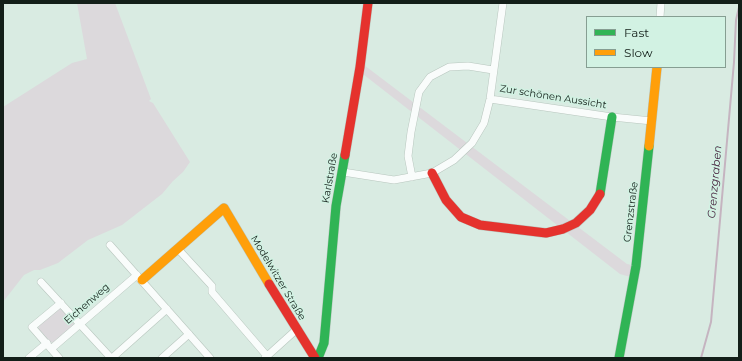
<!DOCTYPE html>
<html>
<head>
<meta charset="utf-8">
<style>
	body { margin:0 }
	#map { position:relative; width:742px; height:361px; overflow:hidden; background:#d9ebe2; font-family:Montserrat,sans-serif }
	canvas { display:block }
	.frame { position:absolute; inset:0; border:4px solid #131f19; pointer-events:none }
	.legend { position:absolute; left:586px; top:16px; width:140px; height:52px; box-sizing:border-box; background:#d2f2e3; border:1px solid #869e92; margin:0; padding:5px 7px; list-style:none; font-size:12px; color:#131f19 }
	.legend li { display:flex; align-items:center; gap:8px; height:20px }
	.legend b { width:20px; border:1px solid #869e92 }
</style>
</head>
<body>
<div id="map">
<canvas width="742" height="361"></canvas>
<div class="frame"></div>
<ul class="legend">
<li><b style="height:5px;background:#30b455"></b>Fast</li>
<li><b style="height:5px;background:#ff9f0a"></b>Slow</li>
</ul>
</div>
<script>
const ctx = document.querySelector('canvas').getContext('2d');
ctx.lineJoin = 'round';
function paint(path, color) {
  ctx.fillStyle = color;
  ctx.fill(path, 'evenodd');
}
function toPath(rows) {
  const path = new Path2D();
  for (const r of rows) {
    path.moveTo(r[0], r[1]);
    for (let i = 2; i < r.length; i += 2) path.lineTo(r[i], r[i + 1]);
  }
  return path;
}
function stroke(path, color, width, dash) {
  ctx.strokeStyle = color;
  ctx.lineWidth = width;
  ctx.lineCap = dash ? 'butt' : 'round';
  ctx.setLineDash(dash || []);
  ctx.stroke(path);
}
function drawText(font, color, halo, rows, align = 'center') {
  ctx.font = font + ' Montserrat,sans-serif';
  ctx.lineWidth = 3;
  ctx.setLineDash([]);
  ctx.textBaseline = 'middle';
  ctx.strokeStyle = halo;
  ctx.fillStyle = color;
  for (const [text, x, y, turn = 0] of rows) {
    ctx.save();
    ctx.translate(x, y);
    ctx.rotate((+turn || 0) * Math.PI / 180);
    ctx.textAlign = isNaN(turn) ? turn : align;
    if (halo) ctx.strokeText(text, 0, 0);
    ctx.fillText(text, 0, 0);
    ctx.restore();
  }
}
paint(toPath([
	[77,3,115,3,151,99,149,101,153,103,190,162,183,172,173,181,162,194,122,225,88,240,58,263,40,270,34,270,24,275,3,302,3,107,72,63,87,59],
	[360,62,627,264,636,266,634,278,620,274,359,71],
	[58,308,62,309,74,321,73,326,55,342,49,343,38,330,39,325]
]), '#dcd9dc');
stroke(toPath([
	[701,358,711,322,734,62,736,20,739,7]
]), '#c5b4c0', 2);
const street = toPath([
	[660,17,661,3],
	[490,99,612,117,652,121],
	[343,172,394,180,432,173,454,160,472,143,484,123,490,99,503,3],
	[412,177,408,156,411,132,419,92,430,77,449,67,468,66,493,70],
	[110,245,210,358],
	[178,249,212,286,212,292,267,356],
	[41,282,111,358],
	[51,349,137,275],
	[29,358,47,343],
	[59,358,32,327,61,303],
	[112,358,167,309],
	[162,358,189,334],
	[265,358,296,330]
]);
const fast = toPath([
	[600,194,612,117],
	[318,358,324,343,336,206,345,155],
	[619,358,636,266,649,146]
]);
const slow = toPath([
	[649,146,657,67],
	[142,280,224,208,269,284]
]);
const jam = toPath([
	[345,155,360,67,368,3],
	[432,173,446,200,461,217,480,225,546,233,563,229,576,223,590,210,600,194],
	[269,284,315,358]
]);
stroke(street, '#b8c6be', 8);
stroke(fast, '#b8c6be', 10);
stroke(slow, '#b8c6be', 10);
stroke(jam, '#b8c6be', 10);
stroke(street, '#f9fcfb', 7);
stroke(fast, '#30b455', 9);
stroke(slow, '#ff9f0a', 9);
stroke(jam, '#e5322d', 9);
drawText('10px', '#131f19', '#d2f2e3', [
	["Zur schönen Aussicht",553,97,9],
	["Karlstraße",330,178,-80],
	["Grenzstraße",631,212,-83],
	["Modelwitzer Straße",278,278,59],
	["Eichenweg",87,304,-41]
]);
drawText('italic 11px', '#421937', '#d2f2e3', [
	["Grenzgraben",715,182,-85]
]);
</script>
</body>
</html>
